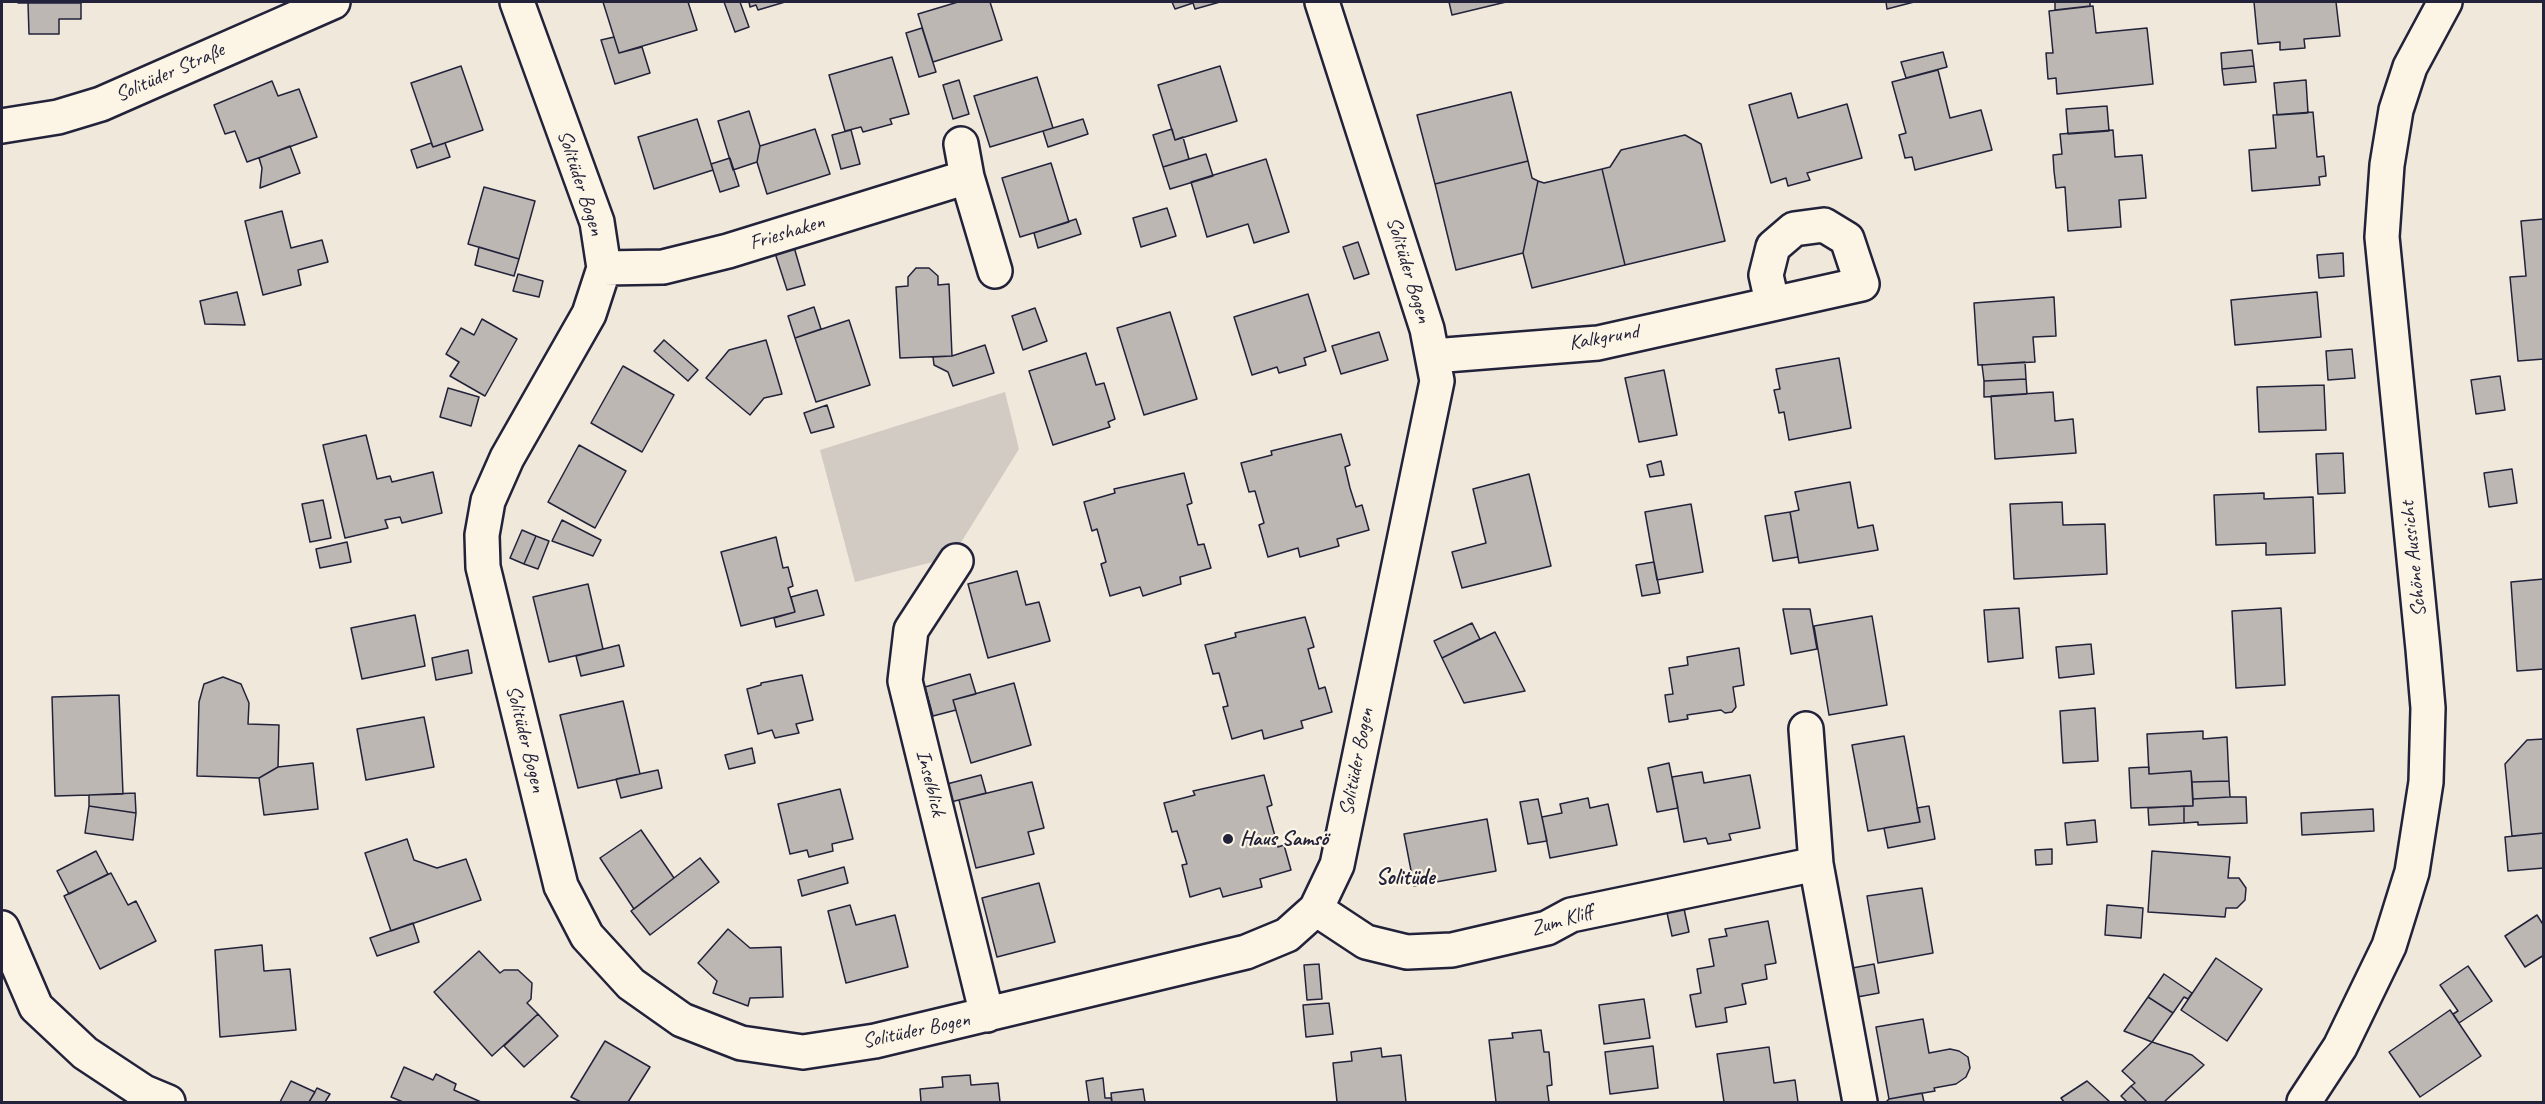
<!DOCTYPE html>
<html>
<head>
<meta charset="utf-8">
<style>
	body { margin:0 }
	#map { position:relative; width:2545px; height:1104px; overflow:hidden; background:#efe8db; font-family:Caveat,sans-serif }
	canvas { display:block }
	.frame { position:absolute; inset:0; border:3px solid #22223b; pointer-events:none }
</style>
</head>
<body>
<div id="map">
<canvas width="2545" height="1104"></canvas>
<div class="frame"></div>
</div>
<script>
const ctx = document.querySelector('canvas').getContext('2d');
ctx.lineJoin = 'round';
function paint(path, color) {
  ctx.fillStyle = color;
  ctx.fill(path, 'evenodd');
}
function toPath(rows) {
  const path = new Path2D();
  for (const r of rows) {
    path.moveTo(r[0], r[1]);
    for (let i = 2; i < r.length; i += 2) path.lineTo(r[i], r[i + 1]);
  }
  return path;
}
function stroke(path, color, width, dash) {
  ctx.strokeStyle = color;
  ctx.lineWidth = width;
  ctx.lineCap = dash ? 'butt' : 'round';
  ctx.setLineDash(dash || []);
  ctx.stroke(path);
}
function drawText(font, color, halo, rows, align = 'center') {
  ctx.font = font + ' Caveat,sans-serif';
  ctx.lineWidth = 4.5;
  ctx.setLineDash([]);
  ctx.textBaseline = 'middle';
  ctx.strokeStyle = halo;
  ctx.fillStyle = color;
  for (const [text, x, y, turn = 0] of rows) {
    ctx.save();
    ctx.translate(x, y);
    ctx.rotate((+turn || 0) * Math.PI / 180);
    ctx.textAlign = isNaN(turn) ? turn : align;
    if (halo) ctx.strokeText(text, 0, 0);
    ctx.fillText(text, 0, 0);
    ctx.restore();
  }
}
paint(toPath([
	[1005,392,1019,449,952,557,855,582,820,450]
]), '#d1cbc3');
const building = toPath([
	[18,2,84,2,18,3,18,2],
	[603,2,688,2,697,30,619,53,603,2],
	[724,2,740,2,749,27,735,32,724,2],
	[749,2,785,2,758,10,756,5,750,7,749,2],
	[958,2,990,2,1002,40,933,62,918,14,958,2],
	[1172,2,1220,2,1195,9,1193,3,1175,9,1172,2],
	[1449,2,1506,2,1452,15,1449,2],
	[1886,2,1914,2,1887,9,1886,2],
	[2055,2,2090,2,2090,6,2055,10,2055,2],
	[2254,2,2336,2,2340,36,2304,39,2305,48,2280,50,2280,42,2258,44,2254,2],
	[28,3,81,3,81,19,59,19,59,34,29,34,28,3],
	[2093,6,2096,33,2147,28,2153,84,2057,94,2056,78,2048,79,2046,53,2053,53,2049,11,2093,6],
	[922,28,936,72,919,77,906,33,922,28],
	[614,37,619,53,642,47,650,73,615,84,601,40,614,37],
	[2252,50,2254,66,2222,69,2221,53,2252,50],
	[1943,52,1947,67,1906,78,1901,62,1943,52],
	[892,57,909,114,890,119,892,124,863,132,861,127,845,131,829,75,892,57],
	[461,66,483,130,433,147,411,83,461,66],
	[1220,66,1237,121,1175,140,1158,85,1220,66],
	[2254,66,2256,82,2224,85,2222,69,2254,66],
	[1938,70,1950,118,1981,110,1992,150,1915,170,1912,157,1905,158,1902,146,1899,135,1906,133,1892,82,1938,70],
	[1037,77,1053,128,990,147,974,96,1037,77],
	[959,80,969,114,953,119,943,85,959,80],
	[2306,80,2308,113,2277,115,2274,83,2306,80],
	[272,81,278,96,299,89,317,137,247,162,235,131,225,134,214,105,272,81],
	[1511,92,1528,161,1435,184,1417,115,1511,92],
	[1791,93,1798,118,1847,104,1862,158,1807,173,1810,180,1788,186,1786,178,1771,183,1749,105,1791,93],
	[2107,106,2109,131,2068,134,2066,109,2107,106],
	[749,111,760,146,757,162,733,170,718,121,749,111],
	[2313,112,2317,157,2324,156,2326,176,2319,177,2320,185,2252,191,2249,150,2276,148,2273,115,2313,112],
	[697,119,713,170,654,189,638,137,697,119],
	[1083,119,1088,134,1048,147,1043,131,1083,119],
	[815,129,830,174,767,194,757,162,760,146,815,129],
	[1172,129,1175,140,1183,137,1189,159,1163,167,1153,135,1172,129],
	[851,130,860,164,841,169,832,135,851,130],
	[2113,130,2115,157,2142,155,2146,198,2119,200,2121,227,2068,231,2065,187,2056,188,2054,171,2053,155,2062,154,2060,134,2113,130],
	[1685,135,1701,144,1725,241,1625,265,1602,169,1610,167,1621,150,1685,135],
	[431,143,433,147,445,143,450,157,417,168,411,150,431,143],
	[290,146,300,173,260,188,262,168,259,158,290,146],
	[1206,154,1213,176,1170,189,1163,167,1206,154],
	[730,158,739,186,720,192,711,164,730,158],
	[1266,159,1289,232,1254,243,1248,224,1207,237,1191,182,1266,159],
	[1528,161,1532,178,1538,181,1523,253,1456,270,1435,184,1528,161],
	[1051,163,1069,222,1020,237,1002,178,1051,163],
	[1602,169,1625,265,1532,288,1523,253,1538,181,1544,183,1602,169],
	[484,187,535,201,519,259,468,244,484,187],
	[1167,208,1176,236,1141,247,1133,218,1167,208],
	[282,211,291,248,322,240,328,262,298,270,301,285,263,295,245,221,282,211],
	[1076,219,1081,234,1038,248,1034,233,1076,219],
	[2544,219,2544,359,2518,361,2510,277,2526,276,2521,221,2544,219],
	[1358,242,1369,274,1354,279,1343,247,1358,242],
	[479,247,519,259,514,276,475,265,479,247],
	[794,247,805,285,787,290,775,253,794,247],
	[2343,253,2344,276,2319,278,2317,255,2343,253],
	[916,268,929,268,938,276,938,285,949,284,952,356,900,358,896,287,908,286,908,277,916,268],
	[518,274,543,281,539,297,513,291,518,274],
	[237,292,245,325,205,324,200,301,237,292],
	[2317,292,2321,337,2235,345,2231,300,2317,292],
	[1308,294,1326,351,1304,358,1306,365,1279,373,1277,367,1252,375,1234,317,1308,294],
	[2054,297,2056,336,2033,337,2035,362,1978,365,1974,303,2054,297],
	[814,307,821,329,795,338,788,316,814,307],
	[1035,308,1047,341,1023,350,1012,316,1035,308],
	[1170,312,1197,399,1144,415,1117,328,1170,312],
	[482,319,517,339,485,396,450,376,459,362,446,354,461,328,474,335,482,319],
	[849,320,870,385,816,402,795,338,849,320],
	[1379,332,1388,360,1341,374,1332,346,1379,332],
	[664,340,698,370,688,381,654,351,664,340],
	[766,340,782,394,764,398,750,415,706,378,729,350,766,340],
	[985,345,994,373,953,386,948,372,934,365,933,357,952,356,985,345],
	[2352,349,2355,378,2328,380,2326,351,2352,349],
	[1086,353,1096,385,1104,383,1115,419,1108,422,1110,427,1053,445,1029,371,1086,353],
	[1839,358,1851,428,1789,440,1784,412,1779,413,1777,403,1774,390,1780,389,1776,369,1839,358],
	[2025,362,2026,379,1984,381,1982,365,2025,362],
	[623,366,674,395,642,452,591,423,623,366],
	[1664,370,1677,435,1639,442,1625,378,1664,370],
	[2500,376,2505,410,2476,414,2471,380,2500,376],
	[2026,379,2027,394,1984,397,1984,381,2026,379],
	[2324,385,2326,430,2259,432,2257,387,2324,385],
	[448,388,479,397,471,426,440,417,448,388],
	[2053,392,2055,421,2073,419,2076,453,1995,459,1991,396,2053,392],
	[827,405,834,427,811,433,804,413,827,405],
	[1341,434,1350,465,1345,467,1350,488,1356,507,1362,505,1369,530,1337,539,1339,546,1300,557,1298,548,1268,557,1259,525,1264,523,1255,491,1249,492,1241,463,1272,455,1271,451,1341,434],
	[366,435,377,479,390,476,392,482,433,472,442,513,402,523,400,517,385,520,388,528,345,538,323,445,366,435],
	[579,445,626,471,595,528,548,502,579,445],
	[2343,453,2345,493,2318,494,2316,454,2343,453],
	[1661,461,1664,475,1650,477,1647,465,1661,461],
	[2512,469,2517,503,2489,507,2484,473,2512,469],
	[1184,473,1192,503,1187,505,1198,545,1204,544,1211,568,1180,577,1181,584,1143,596,1140,587,1110,596,1101,564,1106,562,1097,529,1092,531,1084,502,1115,493,1114,489,1184,473],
	[1529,474,1551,566,1462,588,1452,552,1486,543,1473,489,1529,474],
	[1850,482,1858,528,1873,525,1878,550,1799,563,1790,512,1799,510,1795,492,1850,482],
	[2264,493,2264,499,2313,497,2315,553,2266,555,2266,543,2216,545,2214,495,2264,493],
	[323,500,331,538,310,542,302,504,323,500],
	[2062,502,2063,525,2105,524,2107,574,2014,579,2010,504,2062,502],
	[1691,504,1703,572,1657,580,1645,512,1691,504],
	[1790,512,1798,557,1773,561,1765,516,1790,512],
	[562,520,601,540,593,556,552,541,562,520],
	[522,530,536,536,524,564,510,558,522,530],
	[536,536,549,541,538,569,524,564,536,536],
	[776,537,783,568,788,567,793,586,788,588,795,612,741,626,721,552,776,537],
	[347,542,351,562,320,568,316,549,347,542],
	[1654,562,1660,593,1642,596,1636,565,1654,562],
	[1017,571,1026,605,1039,602,1050,641,988,658,968,584,1017,571],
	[2544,579,2544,669,2517,671,2511,582,2544,579],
	[588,584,603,649,549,662,533,597,588,584],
	[817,590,824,615,776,627,774,618,795,612,791,597,817,590],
	[2019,608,2023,658,1988,662,1984,610,2019,608],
	[2281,608,2285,685,2236,688,2232,611,2281,608],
	[1783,609,1810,609,1817,649,1791,654,1783,609],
	[415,615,425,666,362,679,351,628,415,615],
	[1872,616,1887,705,1829,715,1814,626,1872,616],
	[1305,617,1314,647,1308,649,1319,689,1325,687,1332,712,1301,721,1303,728,1264,739,1262,730,1232,739,1223,707,1228,706,1219,673,1213,674,1205,645,1236,637,1235,633,1305,617],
	[1472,623,1480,639,1442,658,1434,641,1472,623],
	[1495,632,1525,691,1464,703,1442,658,1495,632],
	[2091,644,2094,674,2059,678,2056,647,2091,644],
	[619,645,624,666,581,676,576,656,619,645],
	[1739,648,1744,685,1733,687,1736,707,1732,712,1725,713,1721,710,1687,715,1688,719,1669,722,1665,695,1673,694,1669,668,1688,665,1687,657,1739,648],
	[468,650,472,673,436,680,432,658,468,650],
	[970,674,976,694,953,700,956,710,933,716,925,687,970,674],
	[802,675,813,720,796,724,799,733,775,738,772,730,758,734,747,689,761,685,761,683,802,675],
	[223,677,241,684,249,703,248,724,279,725,278,767,259,778,197,776,199,702,204,684,223,677],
	[1014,683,1031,745,971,763,953,700,1014,683],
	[119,695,123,794,55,796,52,697,119,695],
	[623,701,640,774,578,788,560,715,623,701],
	[2095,708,2098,761,2063,763,2060,711,2095,708],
	[424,717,434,767,366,780,357,729,424,717],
	[2203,731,2203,739,2227,737,2229,781,2192,782,2191,771,2149,774,2147,734,2203,731],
	[1904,736,1920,822,1868,831,1852,745,1904,736],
	[2544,739,2544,833,2512,836,2505,764,2527,740,2544,739],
	[752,748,755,763,729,769,725,755,752,748],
	[313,763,318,809,264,815,259,778,278,767,313,763],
	[1669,763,1678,808,1657,812,1648,768,1669,763],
	[2149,767,2149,774,2191,771,2193,806,2131,808,2129,768,2149,767],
	[658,770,662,788,621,798,616,779,658,770],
	[1702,772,1704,783,1750,775,1760,828,1729,834,1731,840,1708,844,1706,838,1684,842,1672,777,1702,772],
	[981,775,986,793,951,802,947,784,981,775],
	[1264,775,1272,805,1267,807,1278,847,1284,845,1291,870,1260,879,1262,887,1223,897,1220,888,1190,897,1182,865,1187,864,1177,831,1172,832,1164,803,1195,795,1193,791,1264,775],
	[2229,781,2230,797,2193,799,2192,782,2229,781],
	[1032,782,1044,828,1028,832,1034,854,976,868,959,800,1032,782],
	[840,789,853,839,832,844,833,851,809,857,807,850,790,854,778,804,840,789],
	[135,793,136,813,89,806,89,795,135,793],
	[2230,797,2246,797,2247,823,2198,825,2198,822,2184,823,2184,806,2193,806,2193,799,2230,797],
	[1588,798,1590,808,1608,804,1617,845,1550,858,1542,817,1562,813,1560,804,1588,798],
	[1538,799,1547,841,1528,844,1520,802,1538,799],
	[89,806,136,813,133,840,85,833,89,806],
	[1929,806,1935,839,1888,848,1884,828,1920,822,1917,808,1929,806],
	[2184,806,2184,823,2149,825,2148,808,2184,806],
	[2373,809,2374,831,2302,835,2301,813,2373,809],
	[1487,819,1496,871,1414,886,1404,834,1487,819],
	[2095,820,2097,842,2067,845,2065,823,2095,820],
	[641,830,674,878,634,909,600,858,641,830],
	[2544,833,2544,868,2508,871,2505,837,2544,833],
	[407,839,414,860,437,868,466,859,481,900,391,931,365,853,407,839],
	[2052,849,2052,864,2036,865,2035,850,2052,849],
	[96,851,108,874,69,894,57,871,96,851],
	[2152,851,2230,857,2228,878,2239,878,2246,888,2245,900,2237,908,2226,908,2225,917,2148,912,2152,851],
	[700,858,719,882,650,935,631,911,700,858],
	[844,867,848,883,802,896,798,880,844,867],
	[111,873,128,905,136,901,156,941,100,969,64,896,111,873],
	[1039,883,1055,942,997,957,982,898,1039,883],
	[1922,888,1933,953,1878,963,1867,896,1922,888],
	[1683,904,1689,932,1672,936,1666,908,1683,904],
	[850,905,856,925,895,915,908,967,846,983,828,911,850,905],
	[2107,905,2143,908,2141,938,2105,935,2107,905],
	[2537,915,2544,926,2544,955,2525,967,2505,936,2537,915],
	[1768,921,1776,963,1765,965,1767,979,1742,984,1746,1004,1725,1008,1727,1022,1696,1027,1690,995,1701,993,1697,969,1714,966,1709,939,1727,936,1725,929,1768,921],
	[413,923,419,942,377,956,370,938,413,923],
	[728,929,750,948,781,947,783,997,750,998,748,1006,713,993,717,981,698,963,728,929],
	[262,945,264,971,290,969,296,1030,220,1037,215,950,262,945],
	[479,951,500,973,504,970,518,970,532,983,531,999,527,1003,538,1014,492,1056,434,992,479,951],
	[2216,958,2262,989,2227,1041,2181,1010,2216,958],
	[1319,964,1322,999,1307,1000,1304,965,1319,964],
	[1874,964,1879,993,1852,998,1847,969,1874,964],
	[2468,966,2492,1001,2459,1023,2453,1014,2458,1011,2440,985,2468,966],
	[2164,974,2192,993,2188,999,2184,997,2173,1013,2148,997,2164,974],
	[2148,997,2173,1013,2152,1042,2124,1031,2148,997],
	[1644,999,1650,1038,1604,1044,1599,1005,1644,999],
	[1329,1003,1333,1034,1306,1037,1303,1005,1329,1003],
	[2450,1010,2481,1056,2420,1097,2389,1052,2450,1010],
	[538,1014,558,1036,524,1067,504,1046,538,1014],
	[1923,1019,1929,1053,1950,1049,1959,1051,1968,1057,1970,1068,1966,1077,1956,1084,1934,1088,1935,1091,1889,1099,1876,1027,1923,1019],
	[1541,1030,1544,1052,1549,1052,1552,1085,1547,1086,1549,1102,1496,1102,1489,1040,1513,1038,1512,1033,1541,1030],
	[605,1041,650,1067,628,1102,581,1102,571,1097,605,1041],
	[2152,1042,2192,1055,2204,1065,2164,1102,2147,1102,2131,1086,2135,1083,2122,1071,2152,1042],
	[1653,1046,1658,1088,1610,1094,1605,1052,1653,1046],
	[1769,1047,1774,1083,1795,1080,1798,1102,1724,1102,1717,1054,1769,1047],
	[1381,1048,1382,1057,1401,1055,1406,1102,1337,1102,1333,1063,1352,1061,1351,1052,1381,1048],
	[404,1067,433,1080,436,1074,456,1084,454,1090,481,1102,403,1102,391,1097,404,1067],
	[970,1075,971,1085,998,1083,1000,1102,921,1102,920,1089,943,1087,942,1077,970,1075],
	[1103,1078,1105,1098,1111,1098,1112,1102,1089,1102,1086,1081,1103,1078],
	[291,1081,315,1092,309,1102,280,1102,291,1081],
	[2087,1081,2110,1102,2064,1102,2061,1098,2087,1081],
	[2131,1086,2147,1102,2127,1102,2121,1096,2131,1086],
	[317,1088,330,1094,325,1102,309,1102,317,1088],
	[1143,1089,1145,1102,1112,1102,1111,1093,1143,1089],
	[1922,1093,1924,1102,1886,1102,1889,1099,1922,1093]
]);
paint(building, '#bcb7b3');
stroke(building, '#22223b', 1.5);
const minor = toPath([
	[517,2,597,222,604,268,589,314,507,458,488,501,482,535,483,567,561,886,587,936,631,984,682,1020,741,1043,803,1052,875,1041,1246,952,1287,935,1316,909,1337,865,1437,381,1427,329,1322,2],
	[2,126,58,117,101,104,333,2],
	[961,144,967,177,995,271],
	[604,268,663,267,728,251,967,177],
	[1433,356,1598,343,1862,284,1847,239,1824,225,1794,229,1773,247,1766,275,1772,302],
	[956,561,911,630,905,681,987,1015],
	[1806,729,1816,864,1860,1102],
	[1316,909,1366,942,1407,952,1452,950,1547,928,1571,915,1816,864],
	[2,928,36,1007,85,1053,144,1092,168,1102],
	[2304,1102,2340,1047,2389,946,2412,872,2426,782,2428,708,2423,649,2382,237,2387,165,2396,110,2410,67,2445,2]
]);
stroke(minor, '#22223b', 38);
stroke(minor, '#fcf5e5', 33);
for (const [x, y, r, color] of [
	[1228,839,6,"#22223b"]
]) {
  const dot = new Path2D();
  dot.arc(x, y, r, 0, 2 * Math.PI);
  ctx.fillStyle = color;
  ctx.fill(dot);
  stroke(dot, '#fcf5e5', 2);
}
drawText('21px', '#22223b', '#fcf5e5', [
	["Solitüder Straße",170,73,-24],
	["Solitüder Bogen",580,183,72],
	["Frieshaken",787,233,-17],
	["Solitüder Bogen",1408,270,73],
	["Kalkgrund",1604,338,-10],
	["Schöne Aussicht",2414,559,-96],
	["Solitüder Bogen",525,739,76],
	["Solitüder Bogen",1357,762,-79],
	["Inselblick",930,783,76],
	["Zum Kliff",1562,921,-17],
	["Solitüder Bogen",916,1031,-12]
]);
drawText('bold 21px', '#22223b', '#fcf5e5', [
	["Haus Samsö",1240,839]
], 'left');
drawText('bold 22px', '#22223b', '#fcf5e5', [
	["Solitüde",1405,878]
]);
</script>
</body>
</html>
